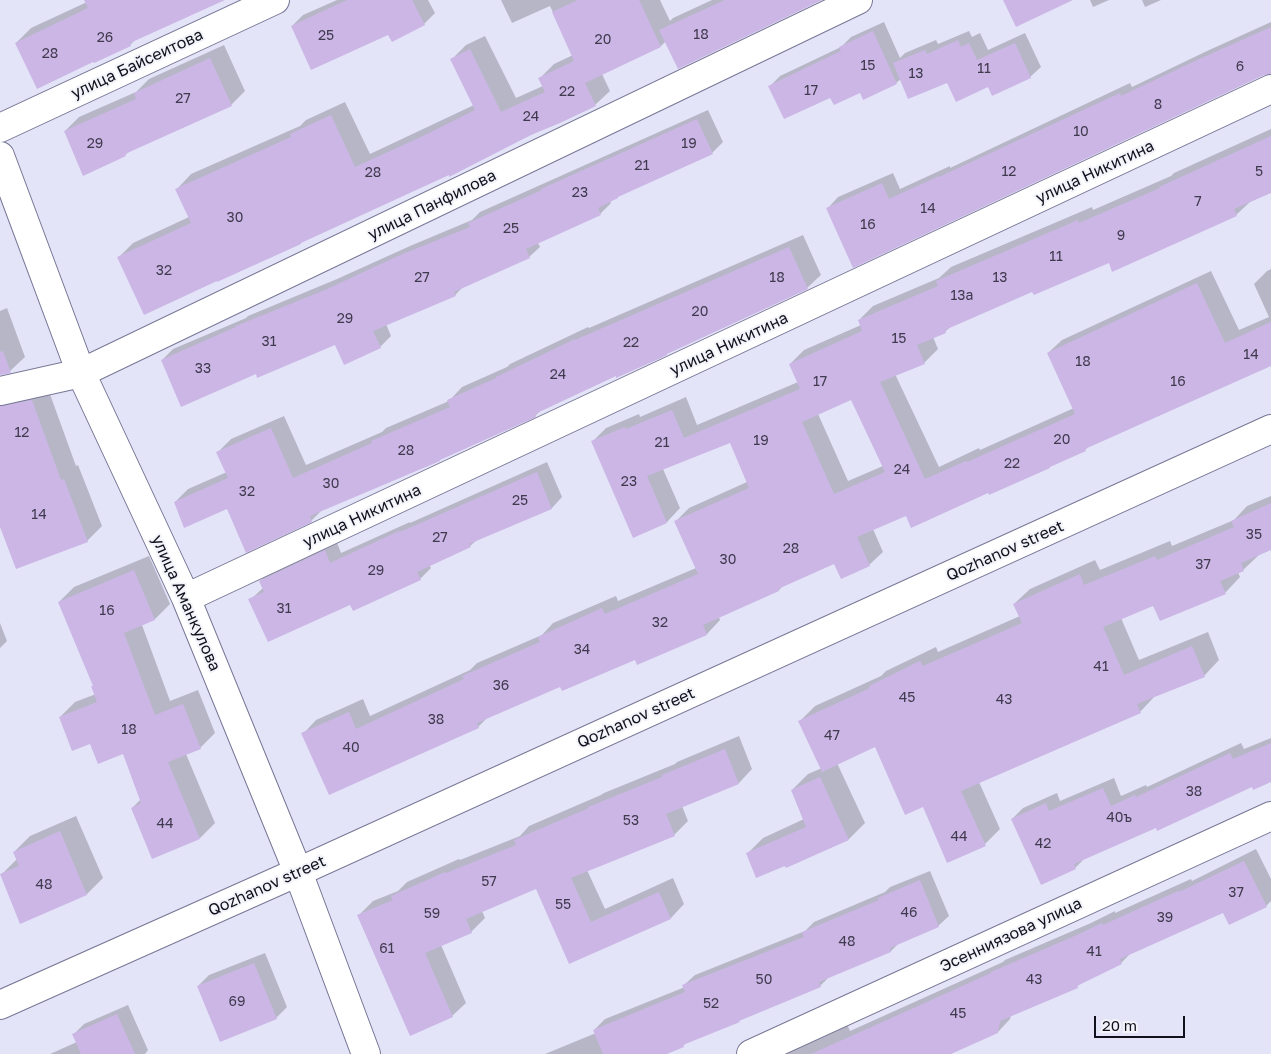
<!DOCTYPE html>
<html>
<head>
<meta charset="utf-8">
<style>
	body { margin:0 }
	#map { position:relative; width:1271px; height:1054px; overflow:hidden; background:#e4e4f9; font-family:"Golos Text",sans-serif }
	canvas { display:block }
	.scale { position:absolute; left:1094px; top:1016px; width:91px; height:22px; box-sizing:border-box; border:2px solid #11111d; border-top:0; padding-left:6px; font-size:15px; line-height:18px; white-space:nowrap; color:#11111d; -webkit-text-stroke:4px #f3f3fa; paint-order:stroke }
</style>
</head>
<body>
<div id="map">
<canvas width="1271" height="1054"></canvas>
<div class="scale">20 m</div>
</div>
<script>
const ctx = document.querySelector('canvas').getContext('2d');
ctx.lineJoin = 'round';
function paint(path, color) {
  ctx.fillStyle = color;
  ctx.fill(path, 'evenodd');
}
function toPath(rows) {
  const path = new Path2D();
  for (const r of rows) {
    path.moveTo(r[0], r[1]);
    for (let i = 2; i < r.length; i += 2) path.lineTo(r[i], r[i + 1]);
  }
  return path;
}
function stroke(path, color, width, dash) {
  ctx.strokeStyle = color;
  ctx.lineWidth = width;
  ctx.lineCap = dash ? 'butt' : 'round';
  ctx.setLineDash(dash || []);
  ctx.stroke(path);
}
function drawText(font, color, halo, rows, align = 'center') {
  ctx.font = font + ' "Golos Text",sans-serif';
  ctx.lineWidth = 4;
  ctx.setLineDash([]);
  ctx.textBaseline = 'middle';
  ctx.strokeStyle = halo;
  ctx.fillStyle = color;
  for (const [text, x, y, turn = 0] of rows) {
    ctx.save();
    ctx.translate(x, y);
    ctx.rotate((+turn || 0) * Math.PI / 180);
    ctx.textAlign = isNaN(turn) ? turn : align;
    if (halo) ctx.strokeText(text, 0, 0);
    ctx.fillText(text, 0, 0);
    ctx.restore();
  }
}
paint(toPath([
	[86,0,222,0,137,38,130,45,16,43,31,28,87,2],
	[337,0,428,0,435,13,424,24,292,26,303,15],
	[501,0,660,0,670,21,673,18,712,0,819,0,666,41,661,46,602,74,610,91,595,105,303,241,301,243,118,258,133,243,189,217,177,189,191,174,300,126,306,120,345,102,370,154,474,105,451,60,466,45,485,36,516,98,543,86,540,78,554,64,573,55,550,6,512,23],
	[1090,0,1109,0,1093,7],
	[1142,0,1161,0,1145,7],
	[884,22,900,58,905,53,936,40,938,44,969,31,972,37,980,33,988,50,1025,33,1041,67,1030,77,988,85,901,79,896,83,831,96,770,86,780,76,841,47,851,37],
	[1271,22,1271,72,1264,74,854,266,828,208,838,197,893,173,900,189,950,166,950,168,1130,83,1132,87,1207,51],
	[224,45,245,91,231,105,130,151,125,155,65,131,79,117,136,92,149,79],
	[708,110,723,142,712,153,620,195,610,201,611,203,600,214,538,243,540,247,529,257,464,286,455,295,386,324,391,336,380,347,335,343,256,372,162,360,173,349,246,318,248,316,337,279,410,246,472,220,480,212],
	[1271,129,1271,192,1250,202,1236,215,1109,261,1033,290,951,326,945,332,933,337,938,349,924,363,895,374,939,467,979,448,980,450,1074,408,1048,353,1062,340,1211,271,1239,330,1269,317,1254,284,1267,271,1271,269,1271,365,1088,447,1085,450,989,491,906,515,873,529,883,552,869,565,835,562,784,585,779,590,719,617,720,620,707,634,637,663,635,658,561,685,488,717,478,727,303,734,316,720,363,699,370,716,470,670,477,663,542,635,553,623,616,596,618,601,696,568,675,522,689,508,747,482,730,441,663,469,680,508,667,522,633,536,592,442,606,428,639,414,640,417,686,397,697,425,798,382,790,364,804,350,861,325,859,320,873,306,939,278,951,267,1092,207,1093,210,1171,176,1174,173],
	[852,399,883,466,848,481,818,414],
	[803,235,821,275,807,288,541,410,535,416,322,510,311,521,227,507,175,502,188,489,227,472,218,452,231,439,284,416,306,465,382,432,386,428,449,401,462,387,507,367,510,364,588,327,589,328],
	[7,308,25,357,10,371,0,374,0,311],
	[0,382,47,386,76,466,78,465,102,526,87,541,0,524],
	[547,462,562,497,552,508,477,540,470,546,429,565,431,568,420,579,350,603,250,600,263,588,260,581,271,571,336,540,341,553,410,522,410,523],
	[1271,496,1271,548,1259,555,1243,570,1238,572,1240,577,1225,593,1154,604,1121,618,1139,660,1208,632,1219,660,1204,676,1155,696,1140,712,979,782,1000,829,985,844,923,806,875,746,837,763,865,823,849,839,787,867,747,854,763,838,804,819,792,790,808,774,822,768,800,721,815,706,881,676,886,671,936,647,938,652,1020,616,1014,604,1030,589,1095,560,1100,570,1170,541,1172,546,1234,520,1247,506],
	[149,556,170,604,155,619,142,625,170,701,198,690,215,733,200,748,186,754,215,823,200,838,132,808,141,799,123,752,91,743,60,717,75,702,96,694,94,685,59,602,74,587],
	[0,623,7,641,0,648],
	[739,736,752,769,739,783,682,806,688,821,674,835,587,870,605,909,673,878,684,904,671,918,569,962,536,888,482,911,485,918,471,932,441,945,466,1003,452,1016,359,915,373,901,398,891,407,882,459,859,460,860,520,836,529,826,601,795,604,793,675,764,677,762],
	[1271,738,1271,781,1253,785,1086,857,1075,868,1012,819,1023,808,1057,793,1060,801,1114,778,1121,796,1146,785,1147,787,1241,743,1244,749],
	[76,816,103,878,87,894,21,922,1,875,17,859,14,852,30,836],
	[1256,849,1271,879,1271,901,1266,906,1223,911,1133,951,1121,963,1080,983,1077,987,1011,1015,1010,1019,998,1032,948,1054,783,1054,847,1024,850,1031,930,995,1003,962,1005,960,1091,923,1115,911,1115,913,1191,879,1192,881],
	[930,871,949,916,938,926,899,943,891,951,831,975,820,986,687,1042,683,1046,664,1054,545,1054,596,1033,594,1030,605,1019,685,987,684,985,695,975,805,931,814,922,885,892,890,887],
	[265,953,287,1007,276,1018,198,986,209,975],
	[128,1005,148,1050,145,1054,50,1054,77,1042,74,1034,84,1024]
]), '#0003');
paint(toPath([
	[84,0,225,0,130,43,131,46,94,63,93,62,37,89,15,43,88,8],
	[347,0,412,0,425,25,392,42,388,35,311,70,291,26],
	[578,0,639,0,661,47,585,83,596,106,560,123,531,135,449,177,449,175,301,243,301,244,217,282,217,281,144,315,117,257,191,223,175,189,291,137,290,134,331,115,355,167,421,137,475,110,450,59,470,49,501,112,545,92,538,78,574,61,552,12],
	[725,0,822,0,678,69,659,30],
	[1003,0,1073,0,1016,27],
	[1271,27,1271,74,1264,75,853,268,826,208,882,183,889,199,939,176,939,177,1120,93,1121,96,1195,61],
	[873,31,897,84,863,100,860,93,834,105,830,98,784,119,768,86,841,51,839,47],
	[958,40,961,47,969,43,977,60,1015,43,1031,78,992,96,988,87,956,102,947,83,908,99,893,63,925,50,927,54],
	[210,58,232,106,125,154,126,156,83,176,64,131,136,99,134,93],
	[697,119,713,154,618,197,618,198,598,208,601,215,526,249,530,258,454,292,456,296,373,331,381,348,344,365,335,345,257,378,256,374,181,407,161,360,236,327,236,326,325,290,398,256,470,227,468,223,542,190,541,189],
	[1271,136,1271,193,1234,209,1237,216,1112,272,1109,263,1034,295,1032,292,945,330,946,333,917,345,925,364,880,382,925,479,966,461,967,462,1075,414,1047,353,1197,283,1225,343,1271,322,1271,366,1085,449,1086,451,1050,467,1050,468,989,495,988,493,911,528,906,516,857,537,870,566,841,579,834,564,778,589,779,591,703,625,707,635,637,665,635,660,562,691,560,687,477,723,479,728,329,795,301,733,349,712,356,729,464,679,462,676,540,642,538,637,602,608,605,614,698,574,674,521,749,488,730,443,647,476,667,523,633,538,591,441,625,427,626,429,672,410,684,438,800,389,789,364,862,331,858,320,938,286,936,281,1078,220,1079,223,1160,188,1159,187],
	[851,400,885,472,834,494,802,422],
	[789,247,808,289,667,354,667,355,661,358,616,378,616,376,535,414,536,417,440,460,440,461,310,516,312,522,246,553,227,509,184,528,174,502,228,478,216,452,271,428,293,478,372,443,371,441,450,407,447,400,496,378,496,377,575,339,575,340],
	[3,351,11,373,0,375,0,352],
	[32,400,61,480,64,479,88,542,16,569,0,527,0,406],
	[537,472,552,509,469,544,471,547,417,572,421,580,353,611,350,605,268,642,248,599,264,592,259,581,325,550,330,563,399,531,400,532],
	[1271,503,1271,550,1241,563,1244,571,1220,581,1226,594,1160,621,1153,606,1103,627,1124,675,1192,646,1205,677,1137,704,1141,713,961,791,986,846,947,863,923,807,905,815,875,747,822,772,798,721,870,688,869,686,920,661,923,666,1022,623,1013,604,1080,574,1084,585,1155,556,1157,560,1234,527,1231,521],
	[134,570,155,620,124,633,155,715,183,704,201,749,168,762,200,839,152,859,131,808,141,803,123,754,98,764,90,744,72,751,59,717,97,702,91,686,93,686,58,602],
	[1271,743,1271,782,1253,790,1252,787,1157,831,1156,828,1074,864,1076,869,1041,885,1011,819,1046,803,1049,811,1103,788,1111,806,1135,795,1136,797,1230,753,1233,759],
	[725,749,739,784,666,814,675,836,571,878,591,922,659,892,671,919,569,964,536,889,466,919,472,933,425,953,453,1017,410,1036,357,915,393,900,391,896,445,872,446,873,516,845,514,840,589,808,588,807,662,777,662,775],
	[820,777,849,840,786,868,785,866,756,878,746,853,806,827,791,790],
	[60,831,87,895,20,924,0,874,19,866,13,852],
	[1244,861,1267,907,1229,925,1223,913,1120,959,1122,964,1077,986,1078,988,1000,1021,998,1033,951,1054,811,1054,916,1007,991,973,991,972,1077,935,1102,923,1103,925,1178,891,1179,892],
	[920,880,939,927,890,948,891,952,819,982,821,987,739,1021,740,1022,683,1045,684,1047,667,1054,603,1054,593,1030,685,992,682,985,804,937,802,932,879,900,878,898],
	[254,963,277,1019,220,1042,197,986],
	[117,1014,135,1054,81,1054,72,1034]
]), '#cbb6e5');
const street = toPath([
	[0,128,275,0],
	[0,156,81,373,186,598,298,872,366,1054],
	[0,391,81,373,858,0],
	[186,598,1271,89],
	[751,1054,1271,816]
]);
const secondary = toPath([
	[0,1005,298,872,1271,429]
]);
stroke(street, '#777796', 30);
stroke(secondary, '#777796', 30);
stroke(street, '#fff', 28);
stroke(secondary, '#fff', 28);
drawText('14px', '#403a4f', null, [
	["18",701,35],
	["25",326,36],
	["26",105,38],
	["20",603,40],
	["28",50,54],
	["15",868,66],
	["6",1240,67],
	["11",984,69],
	["13",916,74],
	["17",811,91],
	["22",567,92],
	["27",183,99],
	["8",1158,105],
	["24",531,117],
	["10",1081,132],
	["29",95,144],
	["19",689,144],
	["21",642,166],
	["12",1009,172],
	["5",1259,172],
	["28",373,173],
	["23",580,193],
	["7",1198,202],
	["14",928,209],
	["30",235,218],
	["16",868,225],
	["25",511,229],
	["9",1121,236],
	["11",1056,257],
	["32",164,271],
	["27",422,278],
	["18",777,278],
	["13",1000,278],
	["13а",962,296],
	["20",700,312],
	["29",345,319],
	["15",899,339],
	["31",269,342],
	["22",631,343],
	["14",1251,355],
	["18",1083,362],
	["33",203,369],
	["24",558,375],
	["17",820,382],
	["16",1178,382],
	["12",22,433],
	["20",1062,440],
	["19",761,441],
	["21",662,443],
	["28",406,451],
	["22",1012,464],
	["24",902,470],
	["23",629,482],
	["30",331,484],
	["32",247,492],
	["25",520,501],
	["14",39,515],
	["35",1254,535],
	["27",440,538],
	["28",791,549],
	["30",728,560],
	["37",1203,565],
	["29",376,571],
	["31",284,609],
	["16",107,611],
	["32",660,623],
	["34",582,650],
	["41",1101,667],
	["36",501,686],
	["45",907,698],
	["43",1004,700],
	["38",436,720],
	["18",129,730],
	["47",832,736],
	["40",351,748],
	["38",1194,792],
	["40ъ",1119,818],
	["53",631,821],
	["44",165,824],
	["44",959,837],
	["42",1043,844],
	["57",489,882],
	["48",44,885],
	["37",1236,893],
	["55",563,905],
	["46",909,913],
	["59",432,914],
	["39",1165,918],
	["48",847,942],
	["61",387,949],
	["41",1094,952],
	["50",764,980],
	["43",1034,980],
	["69",237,1002],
	["52",711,1004],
	["45",958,1014]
]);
drawText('16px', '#11111d', '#f3f3fa', [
	["улица Байсеитова",137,64,-25],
	["улица Никитина",1095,172,-25],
	["улица Панфилова",432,205,-26],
	["улица Никитина",729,344,-25],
	["улица Никитина",362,516,-25],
	["Qozhanov street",1005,551,-24],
	["улица Аманкулова",186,603,66],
	["Qozhanov street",636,718,-24],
	["Qozhanov street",267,886,-24],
	["Эсенниязова улица",1011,935,-25]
]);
</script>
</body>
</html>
